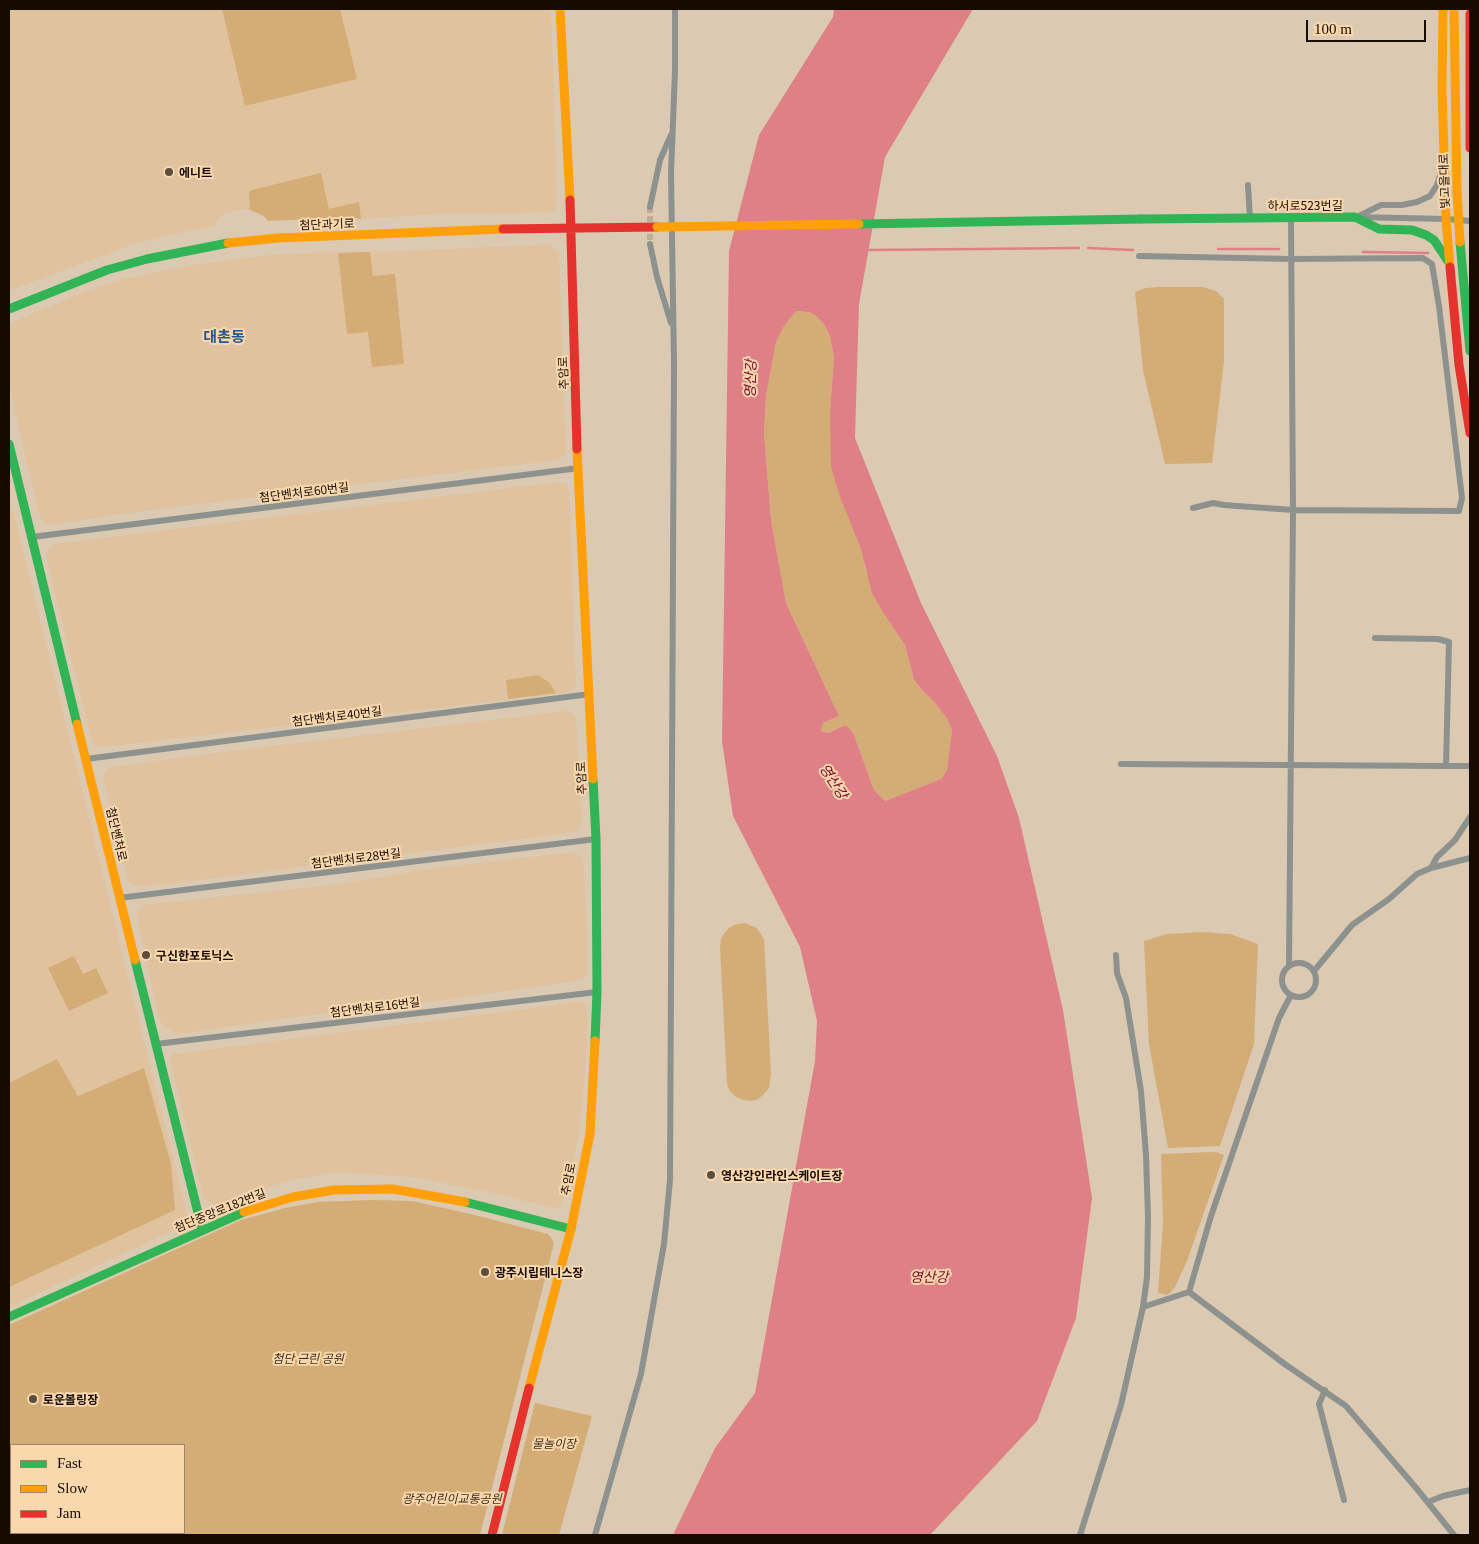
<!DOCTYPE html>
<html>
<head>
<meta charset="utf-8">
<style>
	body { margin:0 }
	#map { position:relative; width:1479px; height:1544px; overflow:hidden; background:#dbc9b2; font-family:Georgia,serif }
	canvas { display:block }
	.frame { position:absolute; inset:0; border:10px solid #170b00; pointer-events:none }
	.legend { position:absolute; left:10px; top:1444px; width:175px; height:90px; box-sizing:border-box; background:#fad8ad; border:1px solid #9f8668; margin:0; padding:6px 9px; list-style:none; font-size:15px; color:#170b00 }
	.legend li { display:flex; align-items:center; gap:10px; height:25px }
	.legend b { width:25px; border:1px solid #9f8668 }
	.scale { position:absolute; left:1306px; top:20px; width:120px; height:22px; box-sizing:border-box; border:2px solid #170b00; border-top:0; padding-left:6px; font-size:15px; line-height:18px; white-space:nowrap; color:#170b00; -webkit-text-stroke:4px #fad8ad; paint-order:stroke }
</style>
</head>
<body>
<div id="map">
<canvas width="1479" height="1544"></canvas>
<div class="frame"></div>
<ul class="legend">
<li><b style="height:6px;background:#30b455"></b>Fast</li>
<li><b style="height:6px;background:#ff9f0a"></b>Slow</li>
<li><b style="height:6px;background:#e5322d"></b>Jam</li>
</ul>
<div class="scale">100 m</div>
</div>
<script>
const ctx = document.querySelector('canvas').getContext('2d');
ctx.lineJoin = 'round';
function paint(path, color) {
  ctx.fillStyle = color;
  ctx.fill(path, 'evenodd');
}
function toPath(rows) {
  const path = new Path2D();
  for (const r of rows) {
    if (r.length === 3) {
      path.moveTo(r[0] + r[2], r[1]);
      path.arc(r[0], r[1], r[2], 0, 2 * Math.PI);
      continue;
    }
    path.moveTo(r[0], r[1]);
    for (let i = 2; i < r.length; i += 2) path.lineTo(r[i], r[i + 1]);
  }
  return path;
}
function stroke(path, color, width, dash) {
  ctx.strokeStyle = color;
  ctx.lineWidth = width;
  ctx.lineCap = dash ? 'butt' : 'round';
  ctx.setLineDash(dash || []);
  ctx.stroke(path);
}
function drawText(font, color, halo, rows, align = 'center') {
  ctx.font = font + ' Georgia,"Noto Sans KR",serif';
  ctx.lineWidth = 4;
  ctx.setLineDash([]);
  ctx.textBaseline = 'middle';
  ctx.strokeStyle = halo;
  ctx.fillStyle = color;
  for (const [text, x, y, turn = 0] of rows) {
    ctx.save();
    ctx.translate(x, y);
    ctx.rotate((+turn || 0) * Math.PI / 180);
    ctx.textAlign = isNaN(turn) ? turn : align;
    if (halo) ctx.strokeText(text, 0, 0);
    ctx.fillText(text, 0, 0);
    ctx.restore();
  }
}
paint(toPath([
	[9,9,551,9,557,202,555,209,549,212,495,214,452,213,361,219,350,217,268,221,264,216,250,210,244,209,224,214,218,218,215,226,163,236,131,245,9,291],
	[549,244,559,253,566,453,558,460,166,508,48,525,41,521,9,387,9,324,83,292,127,278,186,266,259,256,298,253,410,251],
	[558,482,566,483,569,488,576,685,572,690,565,693,105,747,97,746,92,742,47,560,47,551,53,544],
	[9,494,189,1223,9,1307],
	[566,711,573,713,576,719,582,824,576,832,168,884,136,886,128,882,103,778,105,772,109,767,239,750],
	[574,852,583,858,587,929,587,975,584,978,575,981,445,1000,303,1016,178,1034,164,1027,159,1018,136,912,141,905,331,885,441,867],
	[579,1002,584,1003,588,1016,586,1062,580,1127,572,1169,564,1197,560,1205,556,1209,494,1193,412,1177,355,1173,330,1173,290,1181,260,1189,216,1206,208,1202,203,1197,170,1061,173,1054]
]), '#e0c39e');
paint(toPath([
	[222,9,340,9,357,79,245,106],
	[321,173,329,209,359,202,361,219,350,217,268,221,264,216,250,210,249,192,252,190],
	[370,252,373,276,395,274,404,364,372,367,368,332,347,334,338,253],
	[1159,287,1203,287,1216,291,1224,299,1224,361,1212,463,1165,464,1143,370,1135,292,1146,288],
	[796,311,808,312,815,315,824,324,830,336,834,357,830,411,866,572,905,645,914,680,922,690,935,703,947,719,952,730,947,770,941,779,885,801,874,790,854,735,844,725,828,733,821,731,823,723,839,716,786,603,771,520,764,434,766,396,776,342,784,326],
	[538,675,550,683,556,693,508,699,506,680],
	[745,923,757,928,764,939,771,1075,769,1088,764,1094,758,1099,751,1101,743,1100,736,1097,730,1091,727,1084,720,947,721,939,725,932,730,927,737,924],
	[1202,932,1230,934,1258,944,1254,1044,1220,1146,1168,1148,1149,1044,1144,941,1167,934],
	[74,956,83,974,96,968,108,993,69,1011,48,968],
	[57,1059,78,1096,144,1068,171,1164,175,1210,9,1287,9,1083],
	[1216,1152,1224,1155,1187,1261,1175,1287,1168,1295,1158,1293,1163,1224,1161,1154],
	[370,1200,412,1201,471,1214,548,1234,554,1243,480,1535,9,1535,9,1325,241,1220,285,1208,317,1202],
	[184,1445,184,1533,11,1533,11,1445],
	[535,1403,592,1416,559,1535,502,1535]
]), '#d4ac76');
paint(toPath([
	[834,9,973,9,885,157,859,304,855,438,921,603,997,756,1019,818,1063,1010,1092,1198,1076,1318,1037,1421,930,1535,673,1535,715,1448,755,1393,815,1061,817,1021,800,947,733,816,722,741,729,251,759,135,833,17],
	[796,311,808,312,815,315,824,324,830,336,834,357,830,411,831,467,840,497,860,546,872,593,883,612,905,645,914,680,922,690,935,703,947,719,952,730,947,770,941,779,885,801,874,790,854,735,849,728,845,725,828,733,821,731,823,723,839,716,786,603,771,520,764,434,766,396,776,342,784,326]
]), '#df8087');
stroke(toPath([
	[1088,248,1133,250],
	[1218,249,1279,249],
	[869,250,1079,248],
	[1363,252,1428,253]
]), '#df8087', 2.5);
stroke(toPath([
	[650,207,650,244]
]), '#beac97', 6, [6, 3]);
stroke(toPath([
	[1248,185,1250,218],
	[650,207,660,160,671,135],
	[1359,216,1381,205,1402,205,1417,202,1430,196,1437,185,1443,167],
	[1357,217,1446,219,1470,221],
	[650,244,657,277,671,323],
	[1139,256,1292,259,1423,258,1432,264,1439,306,1462,498,1459,511,1293,510,1224,505,1213,503,1193,508],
	[32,537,579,468],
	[86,759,590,694],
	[1121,764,1446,766,1449,642,1438,639,1375,638],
	[1446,766,1470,766],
	[1431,868,1470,858],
	[119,898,596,839],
	[1299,980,17],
	[1289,966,1293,510,1291,218],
	[1314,971,1352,925,1389,899,1417,874,1431,868,1437,857,1455,840,1470,817],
	[156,1044,597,992],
	[1189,1292,1286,1365,1346,1406,1417,1489,1454,1535],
	[1143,1307,1189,1292,1211,1216,1279,1018,1291,995],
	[1325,1390,1319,1404,1344,1500],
	[1428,1502,1443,1496,1470,1490],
	[595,1535,641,1374,664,1244,670,1180,674,363,671,173,675,71,675,9],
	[1080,1535,1121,1405,1143,1307,1147,1277,1148,1216,1146,1155,1141,1091,1126,998,1117,973,1116,955]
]), '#8d928e', 6);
stroke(toPath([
	[1141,219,1355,217,1379,229,1412,230,1426,235,1434,240,1448,261],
	[1460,242,1470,351],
	[9,309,107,270,147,259,228,243],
	[9,444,77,724],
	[593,779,596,839,597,992,595,1041],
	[135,960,202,1229],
	[465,1202,571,1229],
	[9,1317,244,1212]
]), '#30b455', 9);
stroke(toPath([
	[560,9,570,200],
	[1443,9,1442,90,1446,219,1450,267],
	[1454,9,1457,192],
	[228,243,278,238,503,229],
	[577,449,593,779],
	[77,724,135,960],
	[244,1212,293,1197,334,1190,393,1189,465,1202],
	[529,1388,571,1229,590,1134,595,1041]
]), '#ff9f0a', 9);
stroke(toPath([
	[1470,14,1470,148],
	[570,200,577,449],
	[503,229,657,227],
	[1450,267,1459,365,1470,433],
	[492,1535,529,1388]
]), '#e5322d', 9);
stroke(toPath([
	[859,224,1141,219]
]), '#30b455', 9);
stroke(toPath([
	[1457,192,1460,242],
	[657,227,859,224]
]), '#ff9f0a', 9);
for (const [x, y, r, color] of [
	[169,172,5,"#5c4e3e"],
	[146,955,5,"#5c4e3e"],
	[711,1175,5,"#5c4e3e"],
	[485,1272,5,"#5c4e3e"],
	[33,1399,5,"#5c4e3e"]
]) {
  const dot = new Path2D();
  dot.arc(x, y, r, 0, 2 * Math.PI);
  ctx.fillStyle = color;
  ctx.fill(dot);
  stroke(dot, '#fad8ad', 2);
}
drawText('bold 12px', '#170b00', '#fad8ad', [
	["에니트",179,172],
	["구신한포토닉스",156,955],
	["영산강인라인스케이트장",721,1175],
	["광주시립테니스장",495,1272],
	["로운볼링장",43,1399]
], 'left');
drawText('12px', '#170b00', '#fad8ad', [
	["빛고을대로",1444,181,-92],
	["하서로523번길",1305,205],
	["첨단과기로",327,224,-2],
	["추암로",563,373,-92],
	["첨단벤처로60번길",304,492,-7],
	["첨단벤처로40번길",337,716,-7],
	["추암로",581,778,-92],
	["첨단벤처로",117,834,77],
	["첨단벤처로28번길",356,858,-7],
	["첨단벤처로16번길",375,1007,-7],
	["추암로",568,1179,-79],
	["첨단중앙로182번길",220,1210,-22]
]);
drawText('italic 12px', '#3e2f1c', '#fad8ad', [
	["첨단 근린 공원",308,1358],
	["물놀이장",554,1443],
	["광주어린이교통공원",452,1498]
]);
drawText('italic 14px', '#82042d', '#fad8ad', [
	["영산강",750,379,-88],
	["영산강",834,781,57],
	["영산강",929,1277]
]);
drawText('bold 15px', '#28578b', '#fad8ad', [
	["대촌동",224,336]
]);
</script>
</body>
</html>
